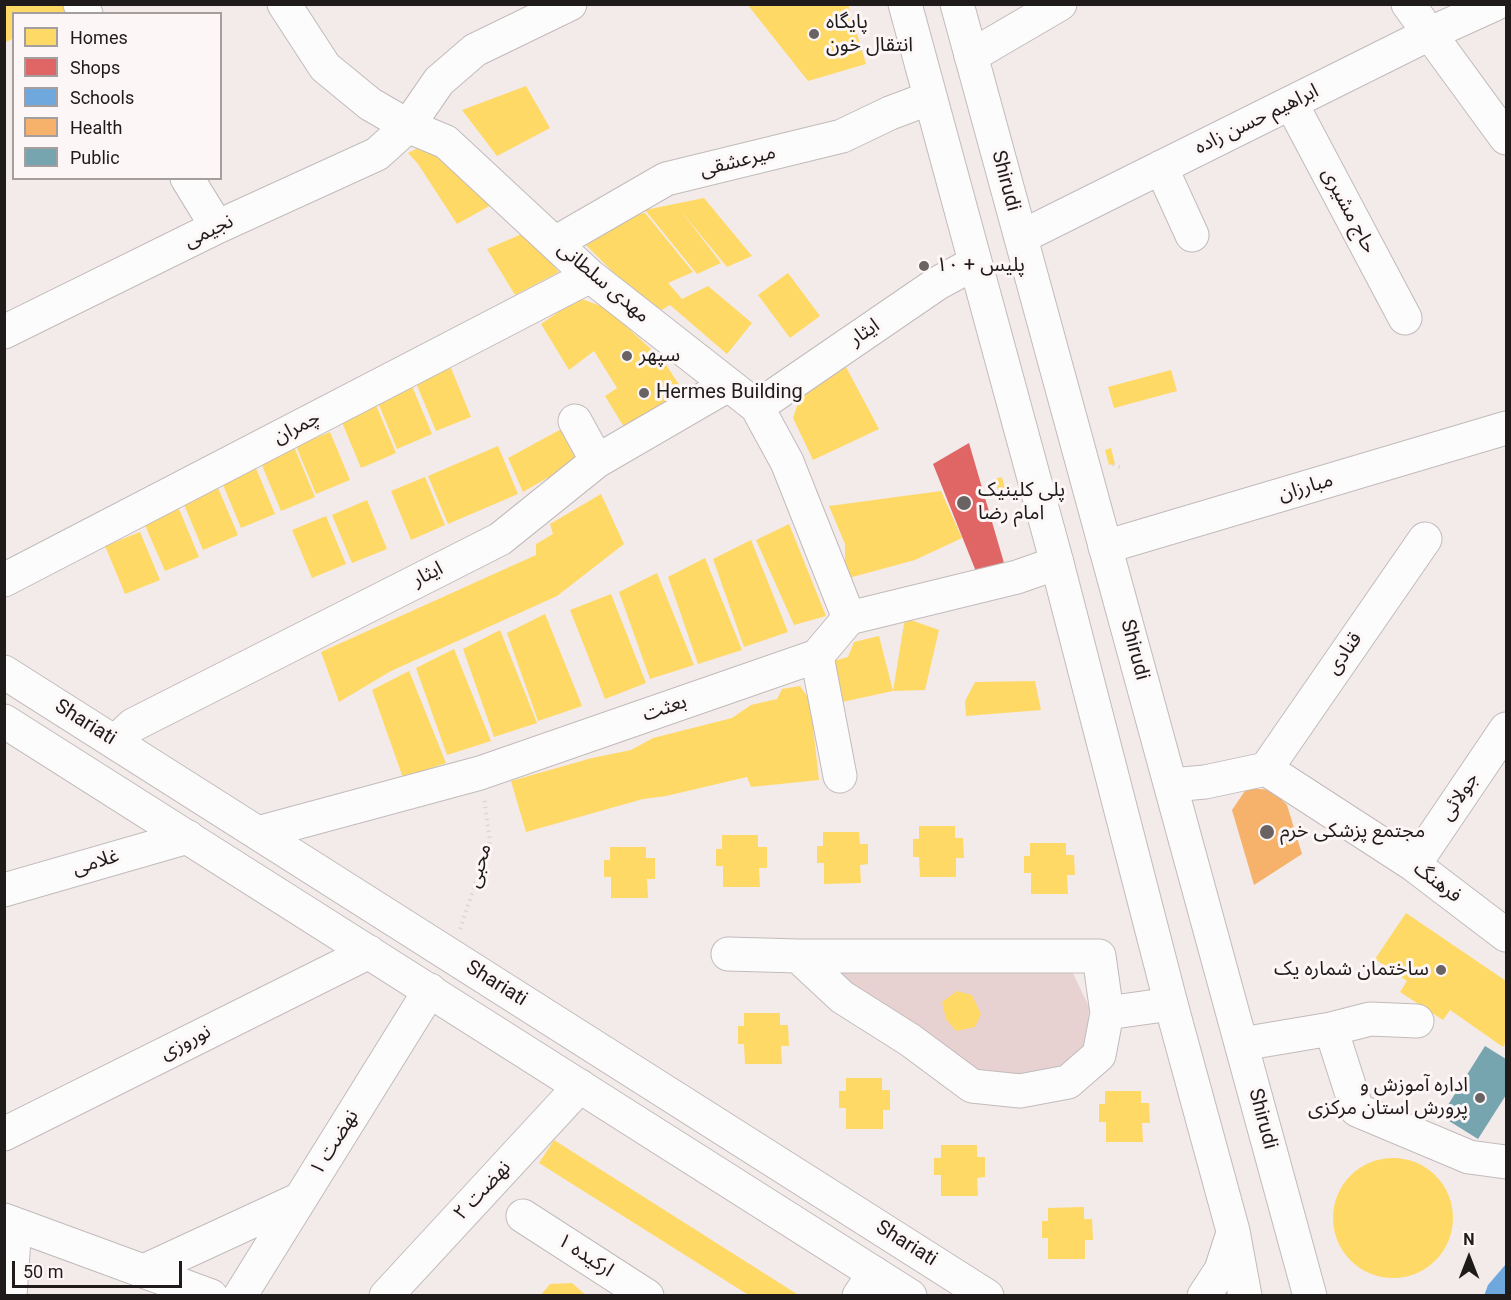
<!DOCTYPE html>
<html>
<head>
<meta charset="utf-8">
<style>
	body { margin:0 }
	#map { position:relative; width:1511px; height:1300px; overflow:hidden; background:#f3eaea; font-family:Roboto,sans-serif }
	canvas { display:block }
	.frame { position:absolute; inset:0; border:6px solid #201b1b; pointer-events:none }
	.legend { position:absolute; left:12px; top:12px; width:210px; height:168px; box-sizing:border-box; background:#fdf6f6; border:2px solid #a59e9e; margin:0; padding:8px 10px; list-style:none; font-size:18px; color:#201b1b }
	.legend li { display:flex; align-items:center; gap:12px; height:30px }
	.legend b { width:30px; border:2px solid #a59e9e }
	.north { position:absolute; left:1439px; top:1228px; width:60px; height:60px; -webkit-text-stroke:4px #fdf6f6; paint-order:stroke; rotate:0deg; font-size:16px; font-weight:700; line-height:24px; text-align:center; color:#201b1b }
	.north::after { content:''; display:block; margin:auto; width:21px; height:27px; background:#201b1b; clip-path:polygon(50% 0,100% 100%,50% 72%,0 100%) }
	.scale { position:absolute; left:12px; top:1261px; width:170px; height:27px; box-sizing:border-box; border:3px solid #201b1b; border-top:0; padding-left:8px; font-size:18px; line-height:21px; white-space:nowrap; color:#201b1b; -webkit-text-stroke:4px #fdf6f6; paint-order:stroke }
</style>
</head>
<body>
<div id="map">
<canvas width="1511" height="1300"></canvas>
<div class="frame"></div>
<ul class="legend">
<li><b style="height:16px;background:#ffd966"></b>Homes</li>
<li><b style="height:16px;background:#e06666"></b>Shops</li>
<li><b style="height:16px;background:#6fa8dc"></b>Schools</li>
<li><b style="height:16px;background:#f6b26b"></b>Health</li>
<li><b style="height:16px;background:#76a5af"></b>Public</li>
</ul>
<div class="north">N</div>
<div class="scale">50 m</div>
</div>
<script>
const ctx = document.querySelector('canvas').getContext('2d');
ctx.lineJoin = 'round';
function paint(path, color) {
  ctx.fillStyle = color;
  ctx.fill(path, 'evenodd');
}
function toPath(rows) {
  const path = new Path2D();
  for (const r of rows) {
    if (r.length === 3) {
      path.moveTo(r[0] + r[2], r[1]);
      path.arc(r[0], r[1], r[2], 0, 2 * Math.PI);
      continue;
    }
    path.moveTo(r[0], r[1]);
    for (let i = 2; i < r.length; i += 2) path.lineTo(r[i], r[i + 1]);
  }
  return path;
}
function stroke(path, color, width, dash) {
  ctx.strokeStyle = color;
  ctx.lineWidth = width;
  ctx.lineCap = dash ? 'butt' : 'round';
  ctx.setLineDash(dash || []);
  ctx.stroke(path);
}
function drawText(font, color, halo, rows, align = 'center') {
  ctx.font = font + ' Roboto,"Noto Sans Arabic",sans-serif';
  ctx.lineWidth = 6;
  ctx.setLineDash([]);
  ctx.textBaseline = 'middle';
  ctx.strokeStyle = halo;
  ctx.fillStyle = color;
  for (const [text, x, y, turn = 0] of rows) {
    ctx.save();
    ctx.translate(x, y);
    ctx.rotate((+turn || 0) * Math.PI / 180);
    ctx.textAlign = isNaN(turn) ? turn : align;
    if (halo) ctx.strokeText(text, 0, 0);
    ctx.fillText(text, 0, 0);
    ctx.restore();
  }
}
paint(toPath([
	[820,966,1070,967,1089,1007,1087,1049,1061,1073,1022,1079,976,1071]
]), '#e7d1d1');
paint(toPath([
	[4,4,68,4,71,8,61,14,14,14,14,38,4,43],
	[747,4,848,4,866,64,808,81],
	[526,86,550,128,497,156,462,110],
	[420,147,430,148,493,204,457,224,418,164,408,153],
	[704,198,752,256,727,267,680,210,721,263,697,274,645,210],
	[645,213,693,272,668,283,682,299,708,286,752,323,727,354,670,305,655,314,584,243,616,219],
	[524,233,559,272,515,295,487,249],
	[788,273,820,316,790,338,758,295],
	[579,298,606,308,663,360,683,391,624,427,605,396,617,388,594,351,569,370,541,324],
	[846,367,879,429,813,460,793,418,801,394],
	[451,368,471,417,436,431,416,383],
	[1171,370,1177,391,1114,408,1108,387],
	[412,386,432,434,397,449,377,400],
	[376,405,396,453,361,468,341,420],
	[565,427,585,462,550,483,547,478,523,492,508,458],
	[330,432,350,480,316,494,296,446],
	[498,446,518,494,448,524,428,476],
	[1111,448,1115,464,1109,465,1105,450],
	[295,449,315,497,281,511,261,463],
	[255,466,275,514,241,528,221,480],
	[425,477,445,525,411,540,391,491],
	[1002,477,1006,492,999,494,995,479],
	[218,488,238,535,203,550,183,502],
	[941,491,962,538,915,560,845,579,845,544,829,506],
	[601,494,624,544,557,596,391,671,339,702,321,652,536,555,536,544,553,534,550,524],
	[367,500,387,549,352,563,332,515],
	[179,509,199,557,165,571,144,523],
	[326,516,346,564,312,578,292,530],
	[789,524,826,616,794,625,756,540],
	[140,532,160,580,125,594,105,546],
	[751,540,788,632,744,647,713,559],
	[705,558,742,650,698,664,668,577],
	[657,573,694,665,650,679,619,592],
	[611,594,646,683,605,699,570,610],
	[545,614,582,706,538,721,507,633],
	[905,618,939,630,925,690,893,691],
	[500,630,537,723,494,737,463,649],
	[879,636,893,691,842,702,830,662,848,657,854,642],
	[454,649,491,741,447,755,416,668],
	[409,671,446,763,403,778,372,690],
	[1035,681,1041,710,966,716,965,701,975,682],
	[800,686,810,700,819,780,751,787,747,777,666,796,643,799,526,832,511,781,592,758,631,750,653,738,732,718,751,705,777,699,782,689],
	[919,826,955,826,955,838,963,838,964,858,956,858,956,877,920,877,919,857,913,857,913,839,919,839],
	[823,832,859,832,860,844,868,844,868,864,860,865,861,883,824,884,824,863,817,863,817,846,823,846],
	[722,835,758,835,758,847,767,847,767,868,759,868,760,887,723,887,723,866,716,866,716,849,722,849],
	[1030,843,1066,843,1066,855,1074,855,1075,875,1067,875,1068,894,1031,894,1031,873,1024,873,1024,856,1030,856],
	[610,847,646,847,646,858,655,858,655,879,647,879,648,898,611,898,611,877,604,877,604,860,610,860],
	[1406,913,1506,981,1506,1042,1503,1047,1450,1010,1443,1020,1400,992,1407,981,1375,959],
	[957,991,972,995,981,1014,975,1027,956,1031,946,1019,942,1002],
	[744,1013,780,1013,780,1025,788,1025,789,1046,781,1046,782,1064,745,1064,744,1044,738,1044,738,1026,744,1026],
	[846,1078,882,1078,882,1090,890,1090,890,1110,883,1110,883,1129,846,1129,846,1108,839,1108,839,1091,846,1091],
	[1105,1091,1141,1091,1141,1103,1149,1103,1150,1123,1142,1123,1143,1142,1106,1142,1106,1122,1099,1122,1099,1104,1105,1104],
	[554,1140,800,1296,750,1296,539,1163],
	[941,1145,977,1145,977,1157,985,1157,985,1177,977,1178,978,1196,941,1196,941,1175,934,1175,934,1158,941,1158],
	[1393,1218,60],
	[1084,1207,1084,1219,1092,1219,1093,1240,1085,1240,1085,1259,1048,1259,1048,1238,1042,1238,1042,1221,1048,1221,1048,1208],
	[572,1283,587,1296,540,1296,550,1284]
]), '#ffd966');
paint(toPath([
	[969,443,1004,563,977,574,933,464]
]), '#e06666');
paint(toPath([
	[1506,1264,1506,1296,1484,1296,1488,1285]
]), '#6fa8dc');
paint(toPath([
	[1247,788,1272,790,1287,805,1302,854,1254,885,1232,810]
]), '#f6b26b');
paint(toPath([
	[1485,1046,1506,1059,1506,1095,1478,1139,1441,1116]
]), '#76a5af');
const minor = toPath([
	[80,4,86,14],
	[284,4,325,67,370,104,408,126,446,142,590,276,757,407,787,462,849,618],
	[1408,4,1506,138],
	[971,56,1060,4],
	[1291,103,1405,318],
	[1161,167,1192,235],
	[187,178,217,227],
	[1021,237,1429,34,1495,4],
	[555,243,666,179,842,136,890,113,930,98],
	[4,332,217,227,377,154,408,126,439,81,475,50,570,4],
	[757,407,938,283,975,263],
	[575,421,597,461],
	[1105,547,1506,428],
	[4,580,590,276],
	[817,656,840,776],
	[115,742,133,725,500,539,597,461,728,385],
	[1266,769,1425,539],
	[1171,785,1205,782,1266,769,1414,865,1506,935],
	[258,833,480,773,817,656,849,618,1017,577,1057,563],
	[1414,865,1506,729],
	[4,890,188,837],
	[728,954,798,956,1099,956,1107,1013,1099,1055,1068,1082,1020,1091,972,1086,910,1040,842,997,798,956],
	[1107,1013,1171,1004],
	[1331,1029,1357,1110,1469,1157,1506,1162],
	[1242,1044,1331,1029,1370,1019,1417,1021],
	[4,1134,369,952],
	[523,1216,647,1296],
	[4,1220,211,1296],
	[144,1271,300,1199],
	[10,1296,15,1224],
	[240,1296,430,990],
	[386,1296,580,1086],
	[859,1296,874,1273]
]);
const major = toPath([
	[905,4,1057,563,1171,1004,1233,1231,1245,1296],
	[957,4,1310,1296],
	[4,672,987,1296],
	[4,721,910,1296],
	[1204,1296,1221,1270,1233,1233]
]);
stroke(minor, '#c2bbbb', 35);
stroke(major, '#c2bbbb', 35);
stroke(toPath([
	[1113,464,1121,468],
	[997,502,1002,493],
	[460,929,490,841,484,798]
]), '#dad7d7', 4, [1.5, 4.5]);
stroke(minor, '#fdfcfc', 33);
stroke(major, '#fdfcfc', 33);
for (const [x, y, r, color] of [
	[814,34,6,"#6a6363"],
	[924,266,6,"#6a6363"],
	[627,356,6,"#6a6363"],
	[644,393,6,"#6a6363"],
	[964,503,8,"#6a6363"],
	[1267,832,8,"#6a6363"],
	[1441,970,6,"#6a6363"],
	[1480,1098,6,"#6a6363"]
]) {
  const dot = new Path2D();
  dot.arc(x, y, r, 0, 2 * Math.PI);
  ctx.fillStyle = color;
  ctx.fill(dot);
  stroke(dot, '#fdf6f6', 2);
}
drawText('20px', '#201b1b', '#fdf6f6', [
	["پایگاه",826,23],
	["انتقال خون",826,46],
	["پلیس + ۱۰",936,266],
	["سپهر",639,356],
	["Hermes Building",656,393],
	["پلی کلینیک",978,491],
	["امام رضا",978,514],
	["مجتمع پزشکی خرم",1280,832],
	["ساختمان شماره یک",1429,970,"right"],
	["اداره آموزش و",1468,1086,"right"],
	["پرورش استان مرکزی",1468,1109,"right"]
], 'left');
drawText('20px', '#201b1b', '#fdf6f6', [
	["ابراهیم حسن زاده",1257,120,-26],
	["میرعشقی",738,162,-14],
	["Shirudi",1005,181,75],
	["حاج مشیری",1348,211,62],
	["نجیمی",209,232,-26],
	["مهدی سلطانی",603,283,40],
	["ایثار",865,333,-34],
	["چمران",297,428,-27],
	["مبارزان",1306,488,-16],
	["ایثار",428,575,-27],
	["Shirudi",1134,650,75],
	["قنادی",1345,654,-55],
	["بعثت",665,709,-19],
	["Shariati",85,723,32],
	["جولائی",1460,797,-56],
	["غلامی",96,863,-17],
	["محبی",480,866,-74],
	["فرهنگ",1437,883,37],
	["Shariati",496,984,32],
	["نوروزی",186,1043,-27],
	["Shirudi",1262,1119,75],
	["نهضت ۱",335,1143,-58],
	["نهضت ۲",483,1191,-47],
	["Shariati",906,1244,32],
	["ارکیده ۱",585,1256,33]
]);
</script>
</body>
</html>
